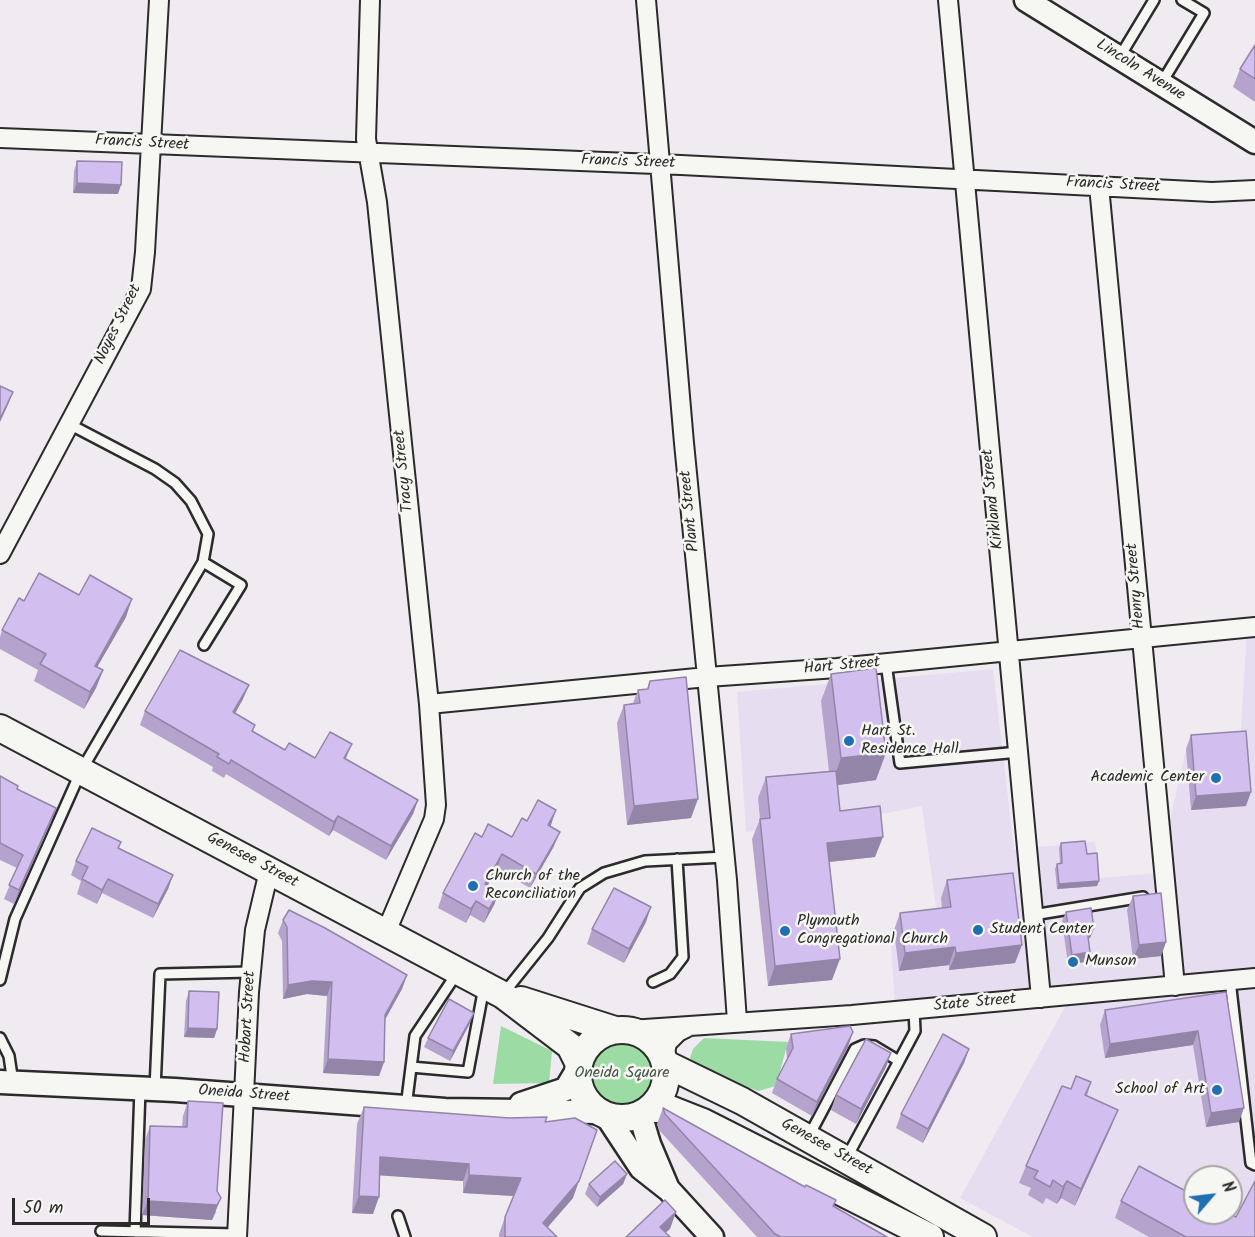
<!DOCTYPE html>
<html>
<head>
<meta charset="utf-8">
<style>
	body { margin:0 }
	#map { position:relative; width:1255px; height:1237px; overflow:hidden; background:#efebf1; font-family:Kalam,sans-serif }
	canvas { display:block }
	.north { position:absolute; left:1183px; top:1165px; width:60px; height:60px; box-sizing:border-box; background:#f6f6f2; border:2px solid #a5a5a2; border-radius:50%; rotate:62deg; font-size:16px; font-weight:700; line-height:24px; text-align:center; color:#2b2b2b }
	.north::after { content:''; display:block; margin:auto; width:21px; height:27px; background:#1f6fb2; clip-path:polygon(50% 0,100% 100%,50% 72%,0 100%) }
	.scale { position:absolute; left:12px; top:1198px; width:138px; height:27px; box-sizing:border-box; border:3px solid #2b2b2b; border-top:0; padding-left:8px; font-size:18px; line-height:21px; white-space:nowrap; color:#2b2b2b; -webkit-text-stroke:4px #f6f6f2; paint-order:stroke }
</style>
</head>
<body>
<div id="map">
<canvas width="1255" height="1237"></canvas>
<div class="north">N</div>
<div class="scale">50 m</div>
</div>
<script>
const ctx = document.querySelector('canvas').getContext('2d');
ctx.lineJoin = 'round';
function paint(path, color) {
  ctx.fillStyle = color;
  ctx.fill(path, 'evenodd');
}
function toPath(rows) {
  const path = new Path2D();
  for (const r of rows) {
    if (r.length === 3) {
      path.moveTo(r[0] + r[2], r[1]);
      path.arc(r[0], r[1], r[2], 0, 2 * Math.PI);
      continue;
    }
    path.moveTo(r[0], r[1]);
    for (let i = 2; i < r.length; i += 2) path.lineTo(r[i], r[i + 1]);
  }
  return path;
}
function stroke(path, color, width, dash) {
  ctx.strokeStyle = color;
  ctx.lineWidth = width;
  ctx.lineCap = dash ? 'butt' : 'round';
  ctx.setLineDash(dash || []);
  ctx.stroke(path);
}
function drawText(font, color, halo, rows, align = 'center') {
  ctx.font = font + ' Kalam,sans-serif';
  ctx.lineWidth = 5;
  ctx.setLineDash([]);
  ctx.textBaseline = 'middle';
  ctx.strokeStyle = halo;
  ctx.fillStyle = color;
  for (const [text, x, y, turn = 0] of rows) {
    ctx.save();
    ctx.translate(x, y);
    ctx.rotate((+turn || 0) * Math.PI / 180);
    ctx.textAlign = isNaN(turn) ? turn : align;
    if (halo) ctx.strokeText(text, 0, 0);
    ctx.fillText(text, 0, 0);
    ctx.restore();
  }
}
paint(toPath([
	[1255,627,1255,1237,1033,1237,960,1198,1071,996,895,1011,890,928,938,922,922,806,832,824,746,832,737,692,993,669,1014,849,1095,842,1100,878,1158,873,1186,749,1240,745,1247,628],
	[1195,1177,1231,1177,1231,1213,1195,1213]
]), '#e6def0');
paint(toPath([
	[501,1026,552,1051,549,1083,493,1084],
	[622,1074,43],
	[704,1038,788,1042,776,1086,758,1091,696,1068,690,1058,693,1049]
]), '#9cdba4');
const service = toPath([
	[1119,58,1154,0],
	[1161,84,1204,13,1182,0],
	[69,424,155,469,175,483,191,501,208,534,203,562],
	[886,663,900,763,1019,752],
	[1033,915,1143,897],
	[0,980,15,919,81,771,203,562,241,585,204,645],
	[1230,980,1251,1163,1255,1165],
	[653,982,670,974,683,957,677,859],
	[504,993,548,938,580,888,604,873,645,861,725,857],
	[0,1038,9,1056,13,1083],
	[899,1061,915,1031,914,1009],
	[411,1067,468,1072,484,987],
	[155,1089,160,974,251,972],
	[406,1107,415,1036,457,973],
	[809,1136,855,1049,864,1045,874,1046,899,1061,847,1157],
	[398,1216,405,1237],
	[101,1231,237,1234],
	[135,1232,140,1089]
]);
const minor = toPath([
	[370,0,366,139,377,202,429,704,436,805,434,819,386,932],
	[646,0,684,443,727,880,737,1021],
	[948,0,1041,998],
	[0,138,681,165,1212,192,1255,190],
	[1099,186,1175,986],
	[0,554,141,289,145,252,159,0],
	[429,704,707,677,837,668,1255,627],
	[630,1030,852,1015,1255,978],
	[664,1058,667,1043,678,1032,690,1026],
	[237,1237,249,992,255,930,269,871]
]);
const tertiary = toPath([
	[1026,0,1255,142],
	[0,1082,175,1090,445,1110,599,1112],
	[521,1104,566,1089,578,1069],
	[640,1114,649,1144,668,1189],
	[606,1115,641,1168,669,1190,712,1237]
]);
const secondary = toPath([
	[0,728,503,995,570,1046,579,1064],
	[521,1000,615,1030],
	[622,1074,44],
	[666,1064,742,1101,983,1237],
	[650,1109,670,1109,703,1122,930,1237]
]);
stroke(service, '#2b2b2b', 14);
stroke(minor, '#2b2b2b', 22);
stroke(tertiary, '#2b2b2b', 27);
stroke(secondary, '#2b2b2b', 30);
stroke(service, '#f6f6f2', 9);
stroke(minor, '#f6f6f2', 18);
stroke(tertiary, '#f6f6f2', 22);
stroke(secondary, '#f6f6f2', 26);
paint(toPath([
	[1255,45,1255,102,1233,87,1240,69],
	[77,161,118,194,73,193,74,171],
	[79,595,126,617,97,667,103,670,96,688,84,709,34,681,38,670,0,649,0,637,2,630,24,601],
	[831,674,876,780,837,785,840,811,875,857,829,862,832,980,768,986,752,839,760,819,758,798,766,777,829,771,821,701],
	[650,681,691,818,627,825,617,723,624,705,633,703,638,690,647,689],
	[243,699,235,714,255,725,253,731,285,750,315,758,346,759,418,800,413,814,386,860,333,830,329,836,226,774,224,778,212,771,213,767,140,725,145,711],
	[1191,735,1246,806,1191,810,1186,749],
	[0,776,17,789,56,808,51,822,14,904,4,899,17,868,0,860],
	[527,821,550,826,554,846,530,888,497,869,488,885,499,891,494,905,484,923,470,915,466,923,438,908,443,893,482,837,512,837],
	[121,842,119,848,173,875,168,889,153,918,102,893,97,904,77,894,81,881,71,875,76,861],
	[1061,843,1087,854,1099,881,1097,886,1057,889,1055,869,1057,864,1060,863,1059,848],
	[947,880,1015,963,949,970,949,965,899,971,894,930,900,913,942,908,941,898],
	[1133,896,1166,942,1161,956,1133,959,1127,910],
	[1066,912,1094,928,1090,938,1088,938,1086,962,1068,964,1062,921],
	[283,920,407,975,402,989,384,1020,384,1062,379,1076,323,1073,327,996,307,994,283,999,282,941,278,933],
	[646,922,624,963,587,944,592,929],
	[189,991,217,1029,214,1038,184,1037,186,1001],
	[1226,992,1239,1122,1206,1127,1193,1045,1105,1058,1100,1025,1105,1010],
	[470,1023,450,1061,424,1047,428,1038],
	[791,1034,848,1047,812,1116,772,1093,777,1079,787,1059,786,1048],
	[969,1049,964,1063,923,1143,896,1128,901,1114],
	[891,1053,886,1067,856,1124,831,1110,836,1095],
	[1091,1082,1087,1096,1111,1127,1075,1206,1061,1198,1057,1204,1046,1198,1043,1204,1028,1195,1031,1188,1019,1183,1026,1166,1071,1089],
	[188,1101,216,1212,212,1220,142,1215,145,1140,150,1126,182,1127,183,1116],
	[364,1107,545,1122,573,1198,547,1228,557,1237,499,1237,499,1234,505,1217,514,1196,463,1193,463,1181,380,1175,373,1214,352,1213,357,1124],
	[663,1108,834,1206,887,1237,757,1237,659,1130,657,1124],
	[627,1174,623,1184,597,1207,585,1194,589,1184],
	[1121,1201,1255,1237,1149,1237,1115,1218]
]), '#b5a3ce');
paint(toPath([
	[77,183,121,185,118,194,73,193],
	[13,392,7,407,0,422,0,419],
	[132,599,126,617,88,683,95,666],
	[103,670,96,688,84,709,90,692],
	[249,685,243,699,227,727,233,712],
	[352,744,346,758,339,772,344,758],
	[886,753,876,780,831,786,841,758],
	[1251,792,1246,806,1191,810,1196,796],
	[698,799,691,818,627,825,634,806],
	[418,800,413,814,386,860,391,846],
	[56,808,51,822,14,904,19,890],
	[556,810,551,825,543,839,548,825],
	[338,816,333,830,329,836,334,822],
	[560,832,554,846,530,888,536,874],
	[883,837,875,857,819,863,827,843],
	[502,854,497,869,480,898,485,884],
	[173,875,168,889,153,918,158,904],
	[108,879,102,893,97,904,102,890],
	[1099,881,1097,886,1057,889,1059,884],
	[499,891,494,905,484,923,489,909],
	[476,901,470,915,466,923,471,909],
	[651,907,646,922,624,963,629,949],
	[1094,928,1090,938,1083,939,1087,929],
	[1166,942,1161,956,1133,959,1139,945],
	[1022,945,1015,963,949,970,956,953],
	[955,947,949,965,899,971,905,953],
	[1090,952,1086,962,1068,964,1072,955],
	[840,959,832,980,768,986,775,966],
	[407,975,402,989,380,1029,385,1015],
	[312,981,332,982,327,996,307,994,283,999,288,985],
	[474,1013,470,1023,450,1061,453,1051],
	[188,1028,217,1029,214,1038,184,1037],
	[1198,1031,1193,1045,1105,1058,1110,1044],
	[853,1032,848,1047,812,1116,817,1102],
	[969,1049,964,1063,923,1143,928,1129],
	[891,1053,886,1067,856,1124,861,1109],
	[328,1059,384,1062,379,1076,323,1073],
	[1244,1108,1239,1122,1206,1127,1211,1113],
	[1118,1110,1111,1127,1075,1206,1081,1189],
	[380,1157,469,1164,463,1181,374,1175],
	[627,1174,623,1184,597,1207,600,1197],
	[469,1175,521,1178,515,1196,463,1193],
	[579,1181,573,1198,539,1237,543,1223],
	[1067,1181,1061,1198,1057,1204,1063,1187],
	[359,1196,379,1197,373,1214,352,1213],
	[221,1198,212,1220,142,1215,148,1201],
	[676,1212,670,1229,661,1237,660,1227]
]), '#9385a7');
const building = toPath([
	[1255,45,1255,79,1240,69,1255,45],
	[77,161,122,162,121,185,77,183,77,161],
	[0,386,13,392,0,419,0,386],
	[39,573,79,595,90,575,132,599,95,666,103,670,90,692,40,664,46,654,2,630,19,598,24,601,39,573],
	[180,650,249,685,233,712,255,725,252,731,285,750,289,743,315,758,330,732,352,744,344,758,418,800,391,846,338,816,334,822,231,760,229,764,217,757,219,754,145,711,180,650],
	[876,668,886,753,841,758,831,674,876,668],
	[686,677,698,799,634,806,624,705,640,703,638,690,648,689,650,681,686,677],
	[1246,731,1251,792,1196,796,1191,735,1246,731],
	[836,771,840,811,880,806,883,837,827,843,840,959,775,966,760,819,770,818,766,777,836,771],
	[0,776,18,786,17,789,56,808,19,890,9,885,23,855,0,843,0,776],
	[538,800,556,810,548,825,560,832,536,874,502,854,485,884,499,891,489,909,476,901,471,909,443,893,475,833,482,837,488,824,512,837,522,818,527,821,538,800],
	[92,828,121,842,118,848,173,875,158,904,108,879,102,890,82,879,88,867,76,861,92,828],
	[1085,841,1087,854,1097,853,1099,881,1059,884,1057,864,1062,863,1061,843,1085,841],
	[1013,873,1022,945,956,953,955,947,905,953,900,913,951,907,947,880,1013,873],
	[614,888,651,907,629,949,592,929,614,888],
	[1161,893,1166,942,1139,945,1133,896,1161,893],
	[1091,908,1094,928,1087,929,1090,952,1072,955,1066,912,1091,908],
	[289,910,325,928,407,975,385,1015,384,1062,328,1059,332,982,312,981,288,985,287,927,283,920,289,910],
	[189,991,219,992,217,1029,188,1028,189,991],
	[1226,992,1244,1108,1211,1113,1198,1031,1110,1044,1105,1010,1226,992],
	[449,999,474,1013,453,1051,428,1038,449,999],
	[850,1026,853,1032,817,1102,777,1079,793,1048,791,1034,850,1026],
	[943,1034,969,1049,928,1129,901,1114,943,1034],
	[866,1039,891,1053,861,1109,836,1095,866,1039],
	[1076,1076,1091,1082,1085,1095,1118,1110,1081,1189,1067,1181,1063,1187,1053,1180,1050,1187,1034,1178,1038,1171,1026,1166,1062,1086,1071,1089,1076,1076],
	[188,1101,223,1103,217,1191,221,1198,217,1205,148,1201,150,1126,187,1127,188,1101],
	[364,1107,509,1118,547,1117,545,1122,575,1118,597,1130,579,1181,543,1223,557,1237,505,1237,505,1217,521,1178,469,1175,469,1164,380,1157,379,1197,359,1196,364,1107],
	[663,1108,805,1187,806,1185,836,1200,833,1206,887,1237,781,1237,775,1234,665,1114,663,1108],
	[615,1161,627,1174,600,1197,589,1184,615,1161],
	[1139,1166,1195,1196,1195,1213,1228,1213,1236,1217,1255,1181,1255,1237,1186,1237,1121,1201,1139,1166],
	[665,1200,676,1212,660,1227,670,1237,626,1237,665,1200]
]);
paint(building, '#d2beef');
stroke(building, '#9385a7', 1.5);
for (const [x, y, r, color] of [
	[849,741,6,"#1f6fb2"],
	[1216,778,6,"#1f6fb2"],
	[473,886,6,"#1f6fb2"],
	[978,930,6,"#1f6fb2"],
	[785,931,6,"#1f6fb2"],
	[1073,962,6,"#1f6fb2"],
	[1217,1090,6,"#1f6fb2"]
]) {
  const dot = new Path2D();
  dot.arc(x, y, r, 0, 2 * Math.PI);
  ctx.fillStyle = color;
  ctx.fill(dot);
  stroke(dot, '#f6f6f2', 2);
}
drawText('16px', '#2b2b2b', '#f6f6f2', [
	["Lincoln Avenue",1140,71,32],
	["Francis Street",142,144,3],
	["Francis Street",628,163,2],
	["Francis Street",1113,186,3],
	["Noyes Street",119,325,-64],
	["Tracy Street",405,471,-96],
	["Kirkland Street",994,499,-96],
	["Plant Street",691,511,-96],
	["Henry Street",1137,586,-95],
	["Hart Street",842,667,-5],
	["Genesee Street",252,861,28],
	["State Street",975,1004,-5],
	["Hobart Street",249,1017,-87],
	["Oneida Street",244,1095,4],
	["Genesee Street",826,1148,29]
]);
drawText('16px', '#2b2b2b', '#f6f6f2', [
	["Hart St.",861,732],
	["Residence Hall",861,750],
	["Academic Center",1204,778,"right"],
	["Church of the",485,877],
	["Reconciliation",485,895],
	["Plymouth",797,922],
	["Congregational Church",797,940],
	["Student Center",990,930],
	["Munson",1085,962],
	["School of Art",1205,1090,"right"]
], 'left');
drawText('16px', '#475749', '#f6f6f2', [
	["Oneida Square",622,1074]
]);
</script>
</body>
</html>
